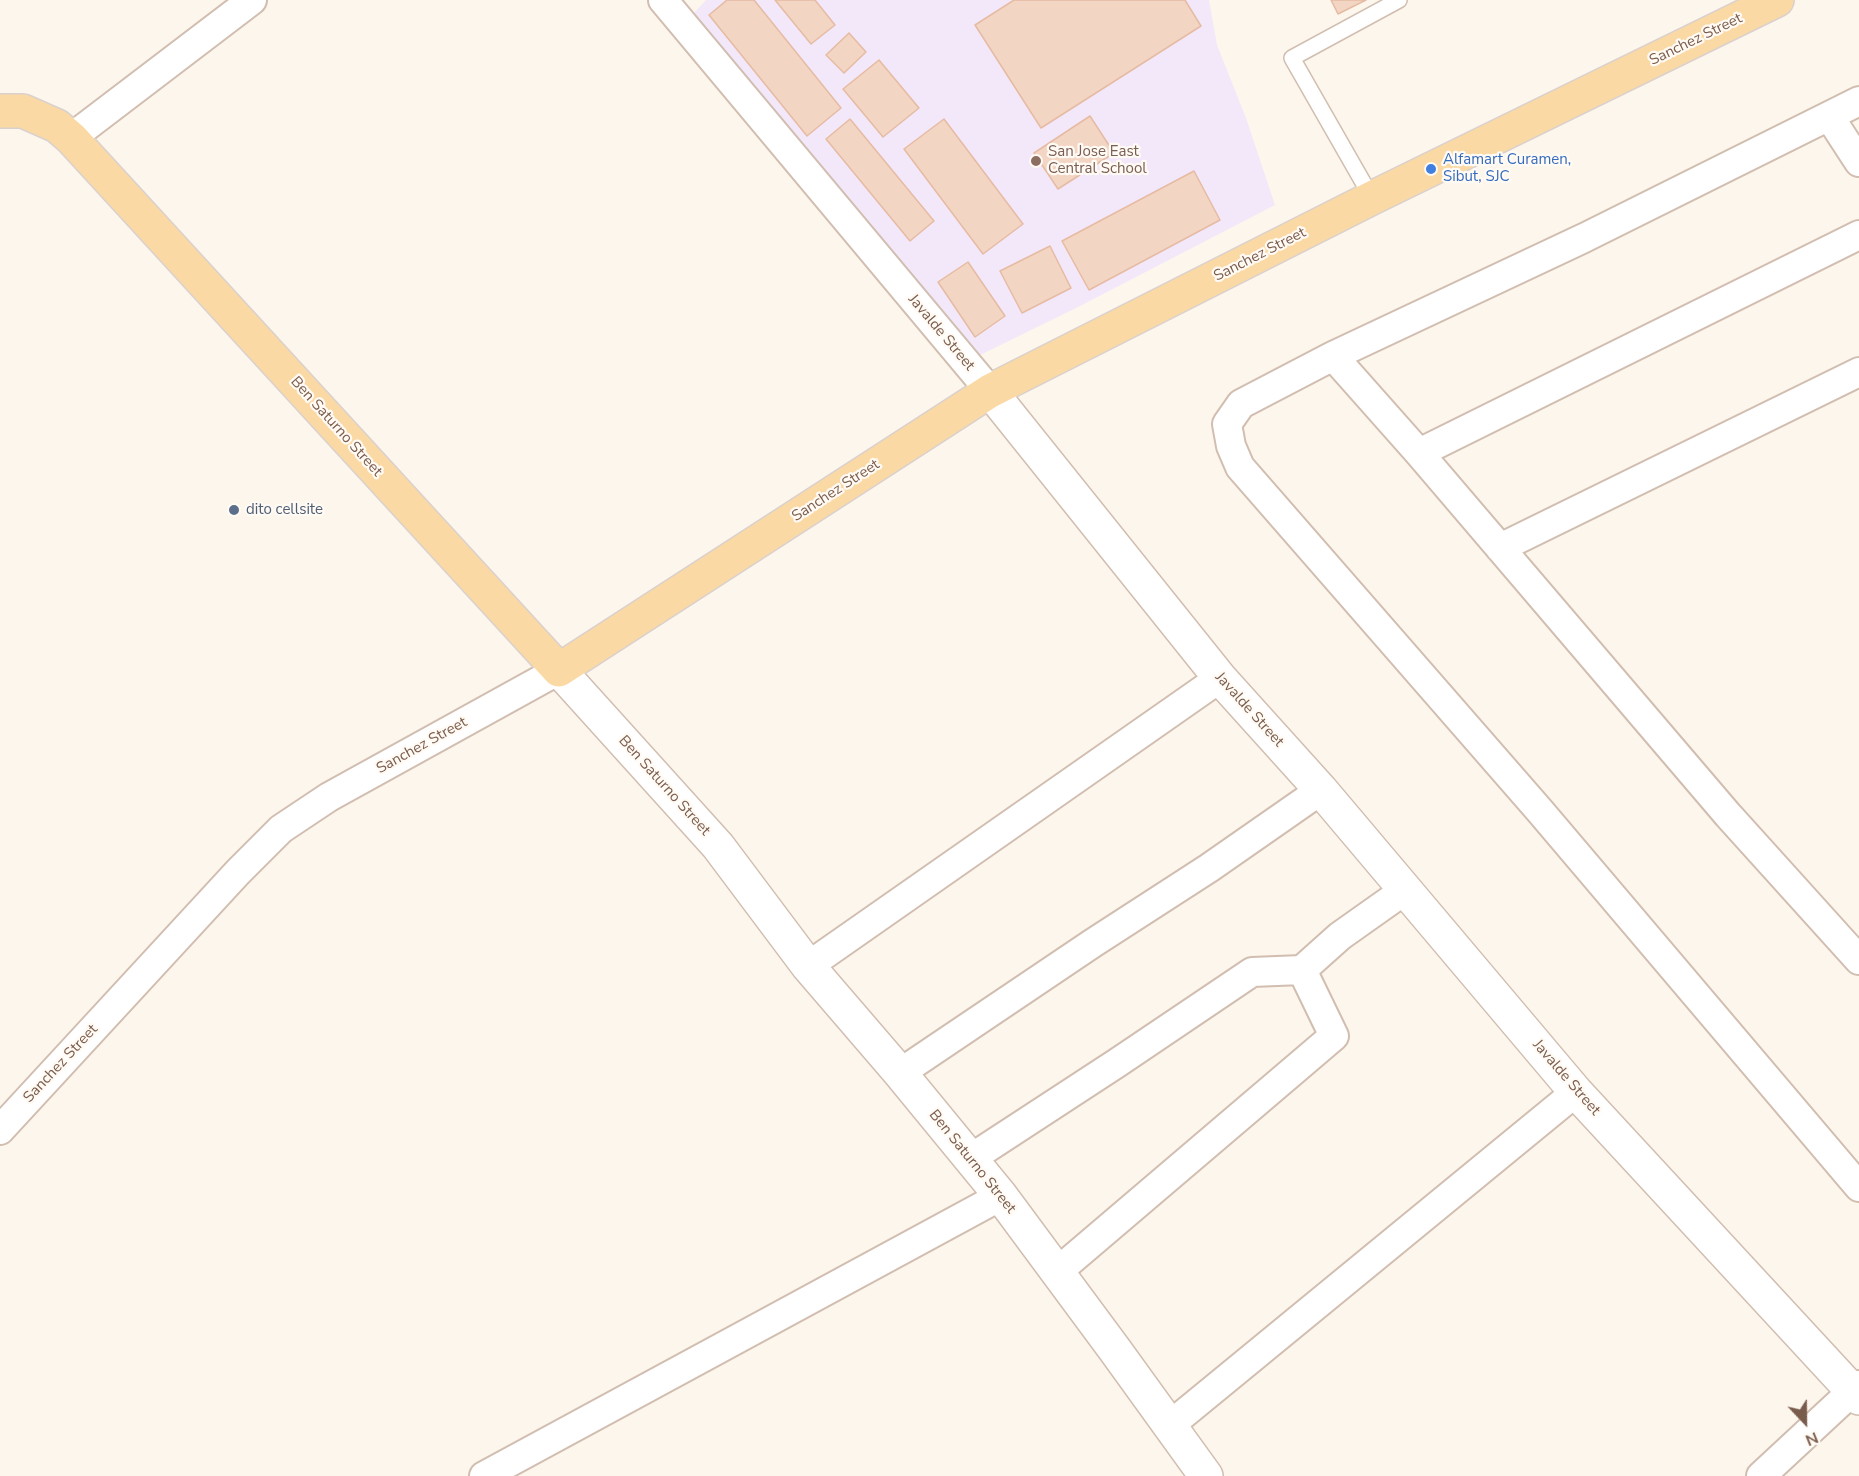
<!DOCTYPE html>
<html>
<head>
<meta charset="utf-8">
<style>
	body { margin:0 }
	#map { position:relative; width:1859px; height:1476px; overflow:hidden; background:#fdf6ec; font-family:"Nunito Sans",sans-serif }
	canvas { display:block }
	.north { position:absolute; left:1775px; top:1392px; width:60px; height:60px; -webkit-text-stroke:4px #fffaf3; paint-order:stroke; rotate:158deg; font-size:16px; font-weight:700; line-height:24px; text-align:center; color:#7a5c4d }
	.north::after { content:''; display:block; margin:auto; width:21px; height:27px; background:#7a5c4d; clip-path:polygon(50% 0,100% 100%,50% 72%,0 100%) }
</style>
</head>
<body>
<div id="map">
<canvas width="1859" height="1476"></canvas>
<div class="north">N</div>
</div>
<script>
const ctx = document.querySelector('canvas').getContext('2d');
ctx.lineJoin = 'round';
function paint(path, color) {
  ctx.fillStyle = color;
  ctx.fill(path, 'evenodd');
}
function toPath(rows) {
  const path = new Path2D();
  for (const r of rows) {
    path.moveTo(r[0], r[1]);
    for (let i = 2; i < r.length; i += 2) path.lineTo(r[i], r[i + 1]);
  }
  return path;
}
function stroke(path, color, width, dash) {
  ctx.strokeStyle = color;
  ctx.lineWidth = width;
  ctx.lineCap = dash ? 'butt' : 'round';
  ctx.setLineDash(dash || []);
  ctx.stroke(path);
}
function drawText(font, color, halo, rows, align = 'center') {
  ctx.font = font + ' "Nunito Sans",sans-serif';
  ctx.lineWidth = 4.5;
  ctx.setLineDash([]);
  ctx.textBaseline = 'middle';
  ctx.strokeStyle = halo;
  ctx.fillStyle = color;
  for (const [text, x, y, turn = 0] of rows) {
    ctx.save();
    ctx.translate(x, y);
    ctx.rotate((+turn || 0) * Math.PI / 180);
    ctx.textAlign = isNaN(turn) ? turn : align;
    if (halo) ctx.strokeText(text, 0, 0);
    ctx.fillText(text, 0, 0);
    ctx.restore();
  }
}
paint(toPath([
	[706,0,1209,0,1217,45,1246,118,1275,205,1080,306,968,361,693,14]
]), '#f3e8fa');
const building = toPath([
	[727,0,754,0,841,108,807,136,709,15,727,0],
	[775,0,815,0,835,25,811,44,775,0],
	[1014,0,1185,0,1201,26,1041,128,975,25,1014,0],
	[1331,0,1366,0,1338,14,1331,0],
	[849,33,866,52,844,73,826,55,849,33],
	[879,60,919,108,883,137,843,89,879,60],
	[1090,116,1114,153,1058,189,1034,153,1090,116],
	[850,119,934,221,910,241,826,139,850,119],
	[944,119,1023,224,983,254,904,149,944,119],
	[1194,171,1220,220,1089,290,1062,241,1194,171],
	[1050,246,1071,288,1022,313,1000,271,1050,246],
	[968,262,1005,316,975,337,938,282,968,262]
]);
paint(building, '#f3d5c3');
stroke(building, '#e6bba3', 1.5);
const service = toPath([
	[1372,198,1292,58,1399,0]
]);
const minor = toPath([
	[663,0,990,391],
	[1859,101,1584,238,1333,356,1241,404,1227,424,1231,446,1240,467,1540,811,1859,1187],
	[1829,116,1859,162],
	[71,138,252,0],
	[1333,356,1419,453,1728,815,1859,960],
	[1419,453,1859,235],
	[1500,548,1859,372],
	[808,966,1220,678],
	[900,1073,1093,943,1209,868,1321,790],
	[0,1130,238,872,281,829,329,797,559,670],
	[970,1159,1117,1063,1252,972,1302,970,1340,936,1405,890],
	[1057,1272,1334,1036,1302,970],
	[1169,1426,1576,1092],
	[484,1476,1001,1196],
	[1761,1476,1859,1385]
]);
const tertiary = toPath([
	[990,391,1220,678,1321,790,1576,1092,1859,1398],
	[559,670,718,846,808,966,900,1073,1001,1196,1115,1350,1206,1476]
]);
const primary = toPath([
	[0,111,23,111,57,126,71,138,559,670,990,391,1372,198,1777,0]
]);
stroke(service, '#d1beb0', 18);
stroke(minor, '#d1beb0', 32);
stroke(tertiary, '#d1beb0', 36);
stroke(primary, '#dad1cd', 36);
stroke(service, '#fff', 15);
stroke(minor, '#fff', 28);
stroke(tertiary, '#fff', 33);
stroke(primary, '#fbd9a5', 33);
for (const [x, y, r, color] of [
	[1036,161,6,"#8d6e63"],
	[1431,169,6,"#3f7fe0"],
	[234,510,6,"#5c6f8a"]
]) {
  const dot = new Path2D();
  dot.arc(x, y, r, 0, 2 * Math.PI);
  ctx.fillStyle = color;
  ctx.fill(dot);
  stroke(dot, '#fffaf3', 2);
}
drawText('15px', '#7a5c4d', '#fffaf3', [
	["Sanchez Street",1696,40,-26],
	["Sanchez Street",1260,255,-27],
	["Javalde Street",941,333,50],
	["Ben Saturno Street",336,427,48],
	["Sanchez Street",836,491,-33],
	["Javalde Street",1249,710,48],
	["Sanchez Street",422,746,-29],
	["Ben Saturno Street",664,786,48],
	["Sanchez Street",61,1064,-47],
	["Javalde Street",1566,1078,49],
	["Ben Saturno Street",972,1162,51]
]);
drawText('15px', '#785e54', '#fffaf3', [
	["San Jose East",1048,152],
	["Central School",1048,169]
], 'left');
drawText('15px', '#366cbe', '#fffaf3', [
	["Alfamart Curamen,",1443,160],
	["Sibut, SJC",1443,177]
], 'left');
drawText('15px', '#4e5e75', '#fffaf3', [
	["dito cellsite",246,510]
], 'left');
</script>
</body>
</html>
